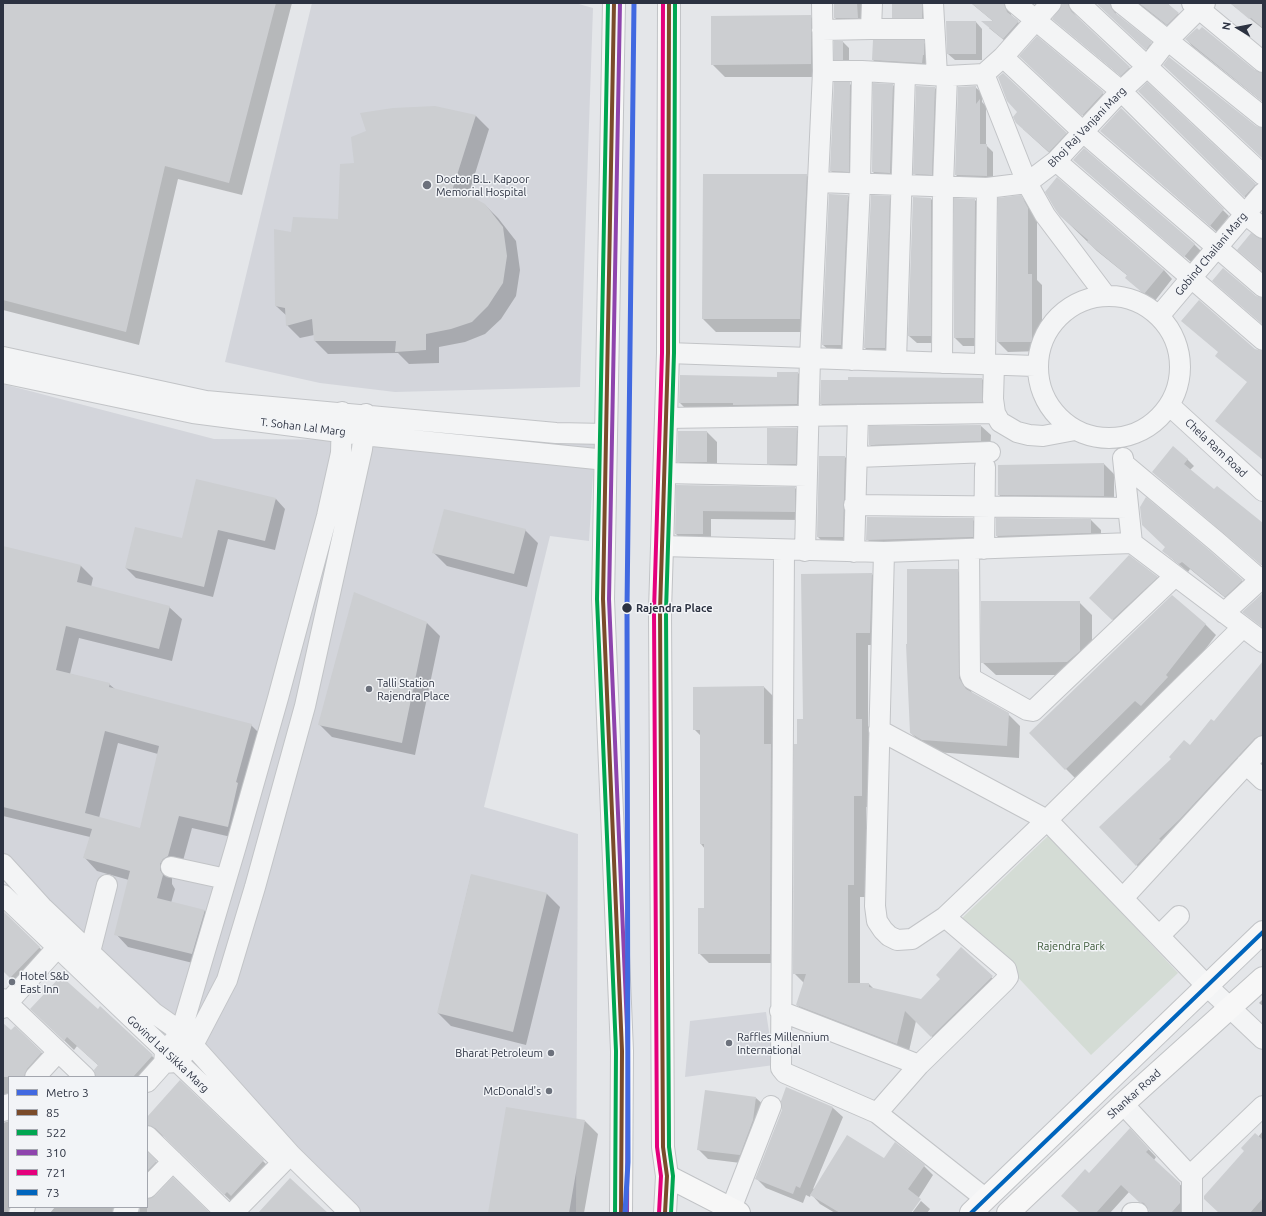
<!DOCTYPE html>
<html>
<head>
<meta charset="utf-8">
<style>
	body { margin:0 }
	#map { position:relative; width:1266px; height:1216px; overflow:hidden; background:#e4e6e9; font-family:Ubuntu,sans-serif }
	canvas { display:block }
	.frame { position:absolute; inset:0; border:4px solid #2c3241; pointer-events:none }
	.legend { position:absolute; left:8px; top:1076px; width:140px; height:132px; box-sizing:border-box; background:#f2f4f7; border:1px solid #a3a6ae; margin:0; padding:5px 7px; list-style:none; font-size:12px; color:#2c3241 }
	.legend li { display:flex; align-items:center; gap:8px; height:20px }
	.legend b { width:20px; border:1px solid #a3a6ae }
	.north { position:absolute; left:1218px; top:8px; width:40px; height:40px; -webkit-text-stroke:3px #f2f4f7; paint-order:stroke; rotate:280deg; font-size:11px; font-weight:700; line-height:16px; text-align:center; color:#2c3241 }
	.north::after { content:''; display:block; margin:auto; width:14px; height:18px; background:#2c3241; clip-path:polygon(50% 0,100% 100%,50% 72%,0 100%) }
</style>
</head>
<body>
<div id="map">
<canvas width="1266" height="1216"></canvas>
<div class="frame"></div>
<ul class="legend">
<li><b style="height:5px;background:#4169e1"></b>Metro 3</li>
<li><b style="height:5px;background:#7a4b2a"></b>85</li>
<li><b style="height:5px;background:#00a651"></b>522</li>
<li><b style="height:5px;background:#8e44ad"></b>310</li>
<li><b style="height:5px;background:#e5007d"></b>721</li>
<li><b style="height:5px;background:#0065bd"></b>73</li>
</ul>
<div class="north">N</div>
</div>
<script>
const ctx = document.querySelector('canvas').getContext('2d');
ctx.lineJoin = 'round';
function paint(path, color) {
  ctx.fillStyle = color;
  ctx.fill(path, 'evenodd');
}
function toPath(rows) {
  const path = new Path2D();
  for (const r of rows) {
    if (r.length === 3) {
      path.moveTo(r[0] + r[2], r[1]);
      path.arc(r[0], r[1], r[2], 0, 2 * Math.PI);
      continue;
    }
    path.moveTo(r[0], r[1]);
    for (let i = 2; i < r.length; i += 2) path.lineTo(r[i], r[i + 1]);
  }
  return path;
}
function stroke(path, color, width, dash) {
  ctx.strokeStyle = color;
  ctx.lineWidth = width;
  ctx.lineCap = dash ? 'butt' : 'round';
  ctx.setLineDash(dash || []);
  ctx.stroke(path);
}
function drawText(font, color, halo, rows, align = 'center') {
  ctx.font = font + ' Ubuntu,sans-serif';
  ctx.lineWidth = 3;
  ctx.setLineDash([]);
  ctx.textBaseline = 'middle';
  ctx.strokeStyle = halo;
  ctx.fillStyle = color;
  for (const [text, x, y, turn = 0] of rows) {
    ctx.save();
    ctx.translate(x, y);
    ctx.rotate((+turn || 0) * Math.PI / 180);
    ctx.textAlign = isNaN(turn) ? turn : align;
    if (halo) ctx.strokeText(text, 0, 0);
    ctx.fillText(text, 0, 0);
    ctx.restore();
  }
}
paint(toPath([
	[312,3,575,3,593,8,580,387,395,392,320,383,225,362],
	[3,384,214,439,595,441,589,541,550,536,484,807,578,834,576,1213,361,1213,3,863],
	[766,1012,774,1065,685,1077,690,1021]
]), '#d3d5db');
paint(toPath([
	[1049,835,1178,973,1091,1055,962,918]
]), '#d4dcd5');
paint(toPath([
	[3,3,292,3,242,195,178,179,139,345,3,310],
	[834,3,868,3,869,29,846,29,835,18],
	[892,3,938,3,933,15,904,29,893,17],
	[971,3,1009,3,1011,5,1011,15,1025,29,1010,45,989,28,994,22],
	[1065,3,1077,3,1074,13,1077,18,1136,74,1128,82,1060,25],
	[1097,3,1120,3,1116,8,1116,14,1157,50,1153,55],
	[1137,3,1167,3,1185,20,1174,31],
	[1230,3,1263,3,1263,29],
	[810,16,823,29,824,77,725,77,712,64],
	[947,22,976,22,982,29,982,60,955,60,948,54],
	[1037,38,1112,101,1091,123,1029,64],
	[1186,39,1263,74,1263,102,1192,46],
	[843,42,849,48,849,65,842,65,835,59],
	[923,42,930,48,928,69,879,66,873,60],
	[850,84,858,92,857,180,839,179,831,171],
	[893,85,901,94,898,181,881,180,873,172],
	[975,87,982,93,982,102,986,106,986,145,993,152,993,182,962,181,956,175],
	[935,88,943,96,940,182,923,182,914,173],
	[1139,91,1255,184,1261,191,1251,203],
	[1121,109,1229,216,1217,232,1101,131],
	[476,116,489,129,468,196,485,205,498,218,516,241,520,270,516,296,501,319,485,334,465,342,439,347,439,363,409,364,398,353,328,354,315,341,314,335,300,338,287,325,287,316,276,306,292,233,339,220,355,164],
	[1023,129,1066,133,1072,140,1055,158],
	[1074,160,1194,244,1201,251,1191,262],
	[806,175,820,188,813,332,716,332,703,319],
	[848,196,855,203,849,353,831,352,823,345],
	[872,196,889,197,898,206,893,357,874,357,865,348],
	[1020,196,1030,206,1037,218,1037,280,1042,285,1042,351,1008,352,998,342],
	[931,199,939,206,938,343,917,343,909,336],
	[975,200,983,208,982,346,963,346,955,338],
	[1061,216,1164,270,1172,279,1154,302,1126,278,1128,276,1097,251],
	[798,373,806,381,805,412,688,411,680,403],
	[982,379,990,387,989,409,829,412,821,404],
	[981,426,991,435,990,450,879,454,870,445],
	[796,429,806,438,805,474,778,473,768,463],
	[707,432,717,442,717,472,688,471,678,461],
	[845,457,853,465,851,545,826,545,818,537],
	[1187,459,1194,466,1190,470,1214,491,1263,524,1263,566,1153,472],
	[1104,464,1114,474,1114,506,1009,504,999,495],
	[677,486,795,488,804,497,803,520,711,519,711,543,685,543,676,534],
	[276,499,285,509,275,550,228,539,213,597,136,578,126,568,182,539],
	[972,519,980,527,980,545,875,547,867,539],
	[997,519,1091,520,1101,530,1101,542,1006,546,997,536],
	[525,530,538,543,527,587,447,566,434,553],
	[3,547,81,566,93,578,91,587,169,607,182,619,172,661,79,638,70,674,109,684,116,690,251,725,264,738,240,839,192,828,181,868,172,877,172,884,175,889,171,903,205,911,217,924,205,966,128,947,116,934,129,880,97,871,85,858,90,837,3,816],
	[118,743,158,754,141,829,99,818],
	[1163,551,1242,581,1250,588,1233,604,1190,569,1188,572],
	[957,570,969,582,971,691,973,694,1008,714,1020,726,1019,758,935,752,923,745,911,733],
	[872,574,883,586,882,645,868,645,868,726,874,732,874,807,866,807,866,897,860,897,860,984,869,984,874,989,921,1000,941,979,961,949,1004,989,944,1048,916,1021,908,1055,809,1016,797,1005,804,983,794,973,798,745,804,720],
	[1157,577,1166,587,1123,629,1100,608],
	[1079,602,1092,615,1092,664,1081,675,996,675,982,662],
	[427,623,440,636,415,755,332,737,319,724],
	[1205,624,1216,635,1177,687,1077,780,1030,733],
	[1263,674,1263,749,1146,875,1101,827,1190,747],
	[764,687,774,697,780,963,709,963,699,953,705,909,705,849,701,844,701,736,694,729],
	[471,876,547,894,560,907,526,1045,451,1026,438,1013],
	[3,912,46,954,17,983,3,970],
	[1263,999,1263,1006,1259,1003],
	[101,1008,152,1056,162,1065,147,1077,97,1077,99,1066,77,1046,74,1050,41,1018,98,1011],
	[15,1027,51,1062,37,1077,9,1077,9,1108,3,1114,3,1028,11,1032],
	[787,1089,833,1108,843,1117,813,1189,884,1159,924,1166,933,1175,909,1213,835,1213,820,1204,811,1194,810,1197,806,1195,803,1203,766,1188,756,1178,783,1110],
	[756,1098,766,1107,749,1164,708,1159,698,1149],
	[147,1118,263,1161,272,1170,234,1204,165,1137,159,1134,148,1137,147,1139],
	[9,1121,9,1207,20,1207,14,1213,3,1213,3,1123],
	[585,1121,598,1134,584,1213,489,1213],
	[1263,1131,1263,1213,1220,1213,1258,1137],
	[1137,1137,1156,1157,1154,1160,1188,1192,1186,1213,1150,1213,1149,1209,1129,1192,1110,1213,1081,1213,1089,1174],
	[147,1152,165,1171,147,1192],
	[173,1179,208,1213,139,1213,140,1207,147,1207,147,1200,151,1200],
	[921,1201,930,1209,927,1213,912,1213],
	[55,1207,132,1207,126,1213,50,1213]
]), '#0003');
paint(toPath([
	[3,3,276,3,229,183,165,166,126,332,3,300],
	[834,3,857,3,858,18,834,18],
	[892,3,922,3,922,18,892,18],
	[971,3,1004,3,1007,12,1019,21,1003,39,981,21,993,21],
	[1063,3,1068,3,1071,11,1130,67,1121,76,1052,19],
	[1096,3,1110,3,1114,12,1152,42,1146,50],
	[1139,3,1167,3,1179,13,1167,25],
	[1230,3,1263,3,1263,28,1251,18,1249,19],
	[811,15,811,64,711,65,711,16],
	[946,21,976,21,976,54,947,54],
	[1202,27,1256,71,1263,73,1263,102,1185,39,1197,28,1199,30],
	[1037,36,1104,92,1082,116,1019,56],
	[873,40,924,40,924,55,923,55,922,63,872,60],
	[834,41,843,41,843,60,834,60],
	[1169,57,1256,126,1263,128,1263,159,1163,65],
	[1003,73,1067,133,1049,152,1016,123,1013,117,1017,112,1007,101,998,77],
	[834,82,850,82,849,172,830,171],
	[1147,82,1256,184,1244,197,1138,91],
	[873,83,893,84,890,173,872,172],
	[916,86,935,87,932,175,913,174],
	[976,86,976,104,980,99,980,144,987,144,987,176,955,175,958,87],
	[435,106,476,115,452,191,467,194,485,204,503,227,507,256,503,283,488,306,472,322,451,329,426,334,426,350,395,352,396,341,314,341,312,319,286,326,285,308,275,306,274,229,291,232,293,217,338,219,340,164,354,163,351,137,366,131,360,113,393,108],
	[1121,108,1224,209,1210,226,1100,131],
	[1084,148,1195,244,1184,257,1073,160],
	[703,174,807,174,800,319,702,319],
	[1057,177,1164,270,1144,294,1125,278,1127,275,1087,242,1088,240,1060,216,1055,209,1045,192],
	[829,194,848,195,841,345,822,345],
	[871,195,890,196,885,348,864,348],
	[1021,195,1028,208,1028,274,1032,274,1032,342,997,342,998,198],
	[913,197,931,198,931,336,908,336],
	[954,198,975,199,974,338,954,338],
	[1251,233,1263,239,1263,272,1237,250],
	[1223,268,1256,296,1263,298,1263,325,1212,281],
	[1199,300,1255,349,1263,351,1263,460,1215,421,1247,382,1215,356,1218,352,1181,321],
	[777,372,798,372,797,404,733,405,733,403,679,403,680,375,777,377],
	[848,377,982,378,982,402,820,404,821,380,848,380],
	[981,425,981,441,869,445,869,426],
	[767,428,797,428,796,464,767,464],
	[678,431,707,431,707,462,677,462],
	[1173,446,1188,459,1184,464,1214,489,1217,486,1263,523,1263,562,1261,565,1152,472],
	[819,456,845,456,843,537,817,537],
	[1104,463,1104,496,998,495,998,465],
	[196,479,276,498,265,541,218,530,204,587,125,568,135,527,182,538],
	[676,485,795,487,795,512,703,511,703,534,675,534],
	[1146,497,1209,550,1243,580,1225,597,1182,562,1179,564,1162,551,1165,547,1142,525,1140,507],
	[444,509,526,529,514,574,432,553],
	[867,517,973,518,973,537,866,540],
	[996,518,1091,519,1091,533,996,536],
	[3,546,81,565,77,582,170,606,159,649,66,626,56,670,110,683,109,687,252,724,236,782,238,783,228,827,179,816,168,856,163,859,160,864,160,870,163,875,157,898,205,910,192,954,114,935,130,871,83,858,92,829,3,807],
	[105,731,159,746,140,828,85,813],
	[1129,555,1158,577,1112,620,1089,598],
	[907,569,958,569,959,678,966,689,1009,713,1007,746,922,740,910,733,906,644,907,644],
	[872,573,870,633,856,633,856,719,862,719,862,796,854,796,854,885,848,885,848,983,869,983,869,987,921,999,940,979,936,975,961,947,993,976,931,1037,905,1011,897,1044,796,1005,806,974,793,974,794,744,797,744,797,719,803,719,801,574],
	[354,592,427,622,402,743,318,725],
	[1263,593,1263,628,1242,612],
	[1172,595,1206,624,1166,675,1168,677,1141,706,1135,701,1065,770,1029,733],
	[981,601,1080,601,1080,651,1067,662,981,663],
	[1263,661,1263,735,1255,738,1179,820,1159,839,1161,840,1136,866,1099,827,1171,759,1169,757,1184,740,1190,745,1211,719,1214,721],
	[764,686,764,744,771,744,770,954,698,954,698,908,704,908,704,844,700,844,700,730,693,730,693,687],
	[471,874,547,893,513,1032,437,1013],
	[3,911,40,947,10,978,3,971],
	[61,976,98,1009,100,1006,153,1055,133,1077,96,1077,94,1070,98,1065,67,1037,64,1041,30,1009],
	[3,1023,11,1030,15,1026,42,1052,27,1069,24,1077,3,1077],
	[180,1080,264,1160,231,1196,227,1192,224,1195,155,1128,147,1125,147,1117],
	[786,1087,833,1107,800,1188,796,1186,793,1194,755,1179,782,1110,781,1101],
	[705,1090,756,1097,753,1120,740,1155,697,1150],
	[506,1107,585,1120,569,1213,488,1213],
	[1130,1128,1149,1149,1146,1152,1180,1183,1180,1203,1171,1213,1151,1213,1144,1203,1139,1202,1121,1185,1096,1213,1080,1213,1061,1196,1085,1169,1089,1173],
	[1255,1133,1263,1140,1263,1198,1250,1213,1219,1213,1204,1199,1204,1196,1244,1151,1241,1148],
	[847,1135,884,1158,895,1142,925,1165,908,1189,921,1199,911,1213,840,1213,810,1195],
	[147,1152,157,1161,147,1171],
	[173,1177,209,1212,208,1213,147,1213,147,1199,155,1196],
	[290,1178,328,1213,258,1213]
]), '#ccced1');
const minor = toPath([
	[933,3,937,75],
	[1015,3,1121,91,1245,214,1263,228],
	[1079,3,1263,175],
	[1121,3,1263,117],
	[1192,3,1263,62],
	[871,29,934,29],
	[822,30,871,29,872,3],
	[1003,57,1083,132,1263,287],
	[823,71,862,71,947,76],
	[984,74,1027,183,1045,215,1106,296],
	[1056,161,1263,340],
	[818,182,987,188,1027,183,1056,161,1121,91,1147,67,1167,41,1205,3],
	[1109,367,71],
	[1159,316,1263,193],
	[668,353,1035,366],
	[3,357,206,401,556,433,607,434],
	[852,360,860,183,862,71],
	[896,361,905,74],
	[942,363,943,185,947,76,984,74,1003,57,1051,3],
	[985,364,987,188],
	[994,365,993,399,995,413,1000,422,1017,432,1029,435,1043,436,1075,430],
	[3,373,193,413,363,435,606,460],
	[1169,405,1263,491],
	[342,412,341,453,327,516,278,698,236,846,181,1032,165,1052,164,1063,176,1062,193,1045,227,980,255,887,305,706,362,449,366,414],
	[666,418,995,413],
	[857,457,990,452],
	[1123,458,1132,543],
	[1124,464,1216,541,1263,582],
	[664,473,807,476],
	[854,505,1128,508],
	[662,546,884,552,1132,543,1263,642],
	[969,549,970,674,972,679,1027,710,1033,711,1175,576],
	[984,549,985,467],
	[784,550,781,1068,785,1073,877,1113,986,1199],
	[805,551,810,358,823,71,822,3],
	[854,552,858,415],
	[884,552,875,906,877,921,883,930,889,936,897,940,912,939,945,917,1047,820,1243,627],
	[1224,613,1263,577],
	[879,730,1047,820,1207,986,1263,1039],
	[1246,764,1263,780],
	[3,864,42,907,154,1013,181,1032,291,1155,350,1213],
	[171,867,226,879],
	[3,895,276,1156],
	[1123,898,1263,746],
	[1159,936,1179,916],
	[90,952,107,885],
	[3,999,85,1077],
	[3,1008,57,948],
	[780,1011,919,1065],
	[35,1077,58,1052],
	[147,1082,164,1063],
	[1123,1104,1187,1173,1190,1174,1195,1171,1263,1106],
	[3,1111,9,1104],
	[877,1113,919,1065,1005,981,1008,977,1006,969,945,917],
	[147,1136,226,1213],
	[147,1188,173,1161],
	[731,1209,771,1106],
	[19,1213,25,1207],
	[123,1213,129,1207],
	[233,1213,283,1162],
	[1132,1213,1138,1213],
	[1192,1213,1192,1173]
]);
const major = toPath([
	[614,3,603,599,622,1051,621,1213],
	[667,1176,739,1213],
	[665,1213,667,1176,663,1147,660,611,668,353,669,3],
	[971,1213,1263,932],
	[1008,1213,1123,1104,1263,978]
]);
stroke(minor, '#c2c4c7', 22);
stroke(major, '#c1c3c6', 24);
stroke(minor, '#f3f4f5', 20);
stroke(major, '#f7f7f7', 22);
stroke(toPath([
	[614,3,603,599,622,1051,621,1213],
	[665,1213,667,1176,663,1147,660,611,668,353,669,3]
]), '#7a4b2a', 4);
stroke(toPath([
	[608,3,597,599,616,1051,615,1213],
	[671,1213,673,1176,669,1147,666,611,674,353,675,3]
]), '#00a651', 4);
stroke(toPath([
	[620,3,609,599,628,1051,627,1213]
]), '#8e44ad', 4);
stroke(toPath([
	[659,1213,661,1176,657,1147,654,611,662,353,663,3]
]), '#e5007d', 4);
stroke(toPath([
	[971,1213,1263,932]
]), '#0065bd', 4);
stroke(toPath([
	[625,1213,628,1162,627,608,634,3]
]), '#4169e1', 5);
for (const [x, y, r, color] of [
	[427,185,5,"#6c717c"],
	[627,608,5.5,"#2c3241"],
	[369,689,4,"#6c717c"],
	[12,982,4,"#6c717c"],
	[729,1043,4,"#6c717c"],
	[551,1053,4,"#6c717c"],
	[549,1091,4,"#6c717c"]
]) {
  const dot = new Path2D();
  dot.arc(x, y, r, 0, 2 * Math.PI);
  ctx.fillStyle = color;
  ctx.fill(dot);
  stroke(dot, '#f2f4f7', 1.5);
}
drawText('11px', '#2c3241', '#f2f4f7', [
	["Bhoj Raj Vanjani Marg",1087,127,-46],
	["Gobind Chailani Marg",1211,254,-50],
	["T. Sohan Lal Marg",303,427,7],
	["Chela Ram Road",1216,448,43],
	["Govind Lal Sikka Marg",168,1054,43],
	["Shankar Road",1134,1094,-42]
]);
drawText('11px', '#2c3241', '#f2f4f7', [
	["Doctor B.L. Kapoor",436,179],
	["Memorial Hospital",436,192],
	["Talli Station",377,683],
	["Rajendra Place",377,696],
	["Hotel S&b",20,976],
	["East Inn",20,989],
	["Raffles Millennium",737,1037],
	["International",737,1050],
	["Bharat Petroleum",543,1053,"right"],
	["McDonald's",541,1091,"right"]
], 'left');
drawText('bold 11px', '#2c3241', '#f2f4f7', [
	["Rajendra Place",636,608]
], 'left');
drawText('11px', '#3e5b3a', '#f2f4f7', [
	["Rajendra Park",1071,946]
]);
</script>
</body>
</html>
